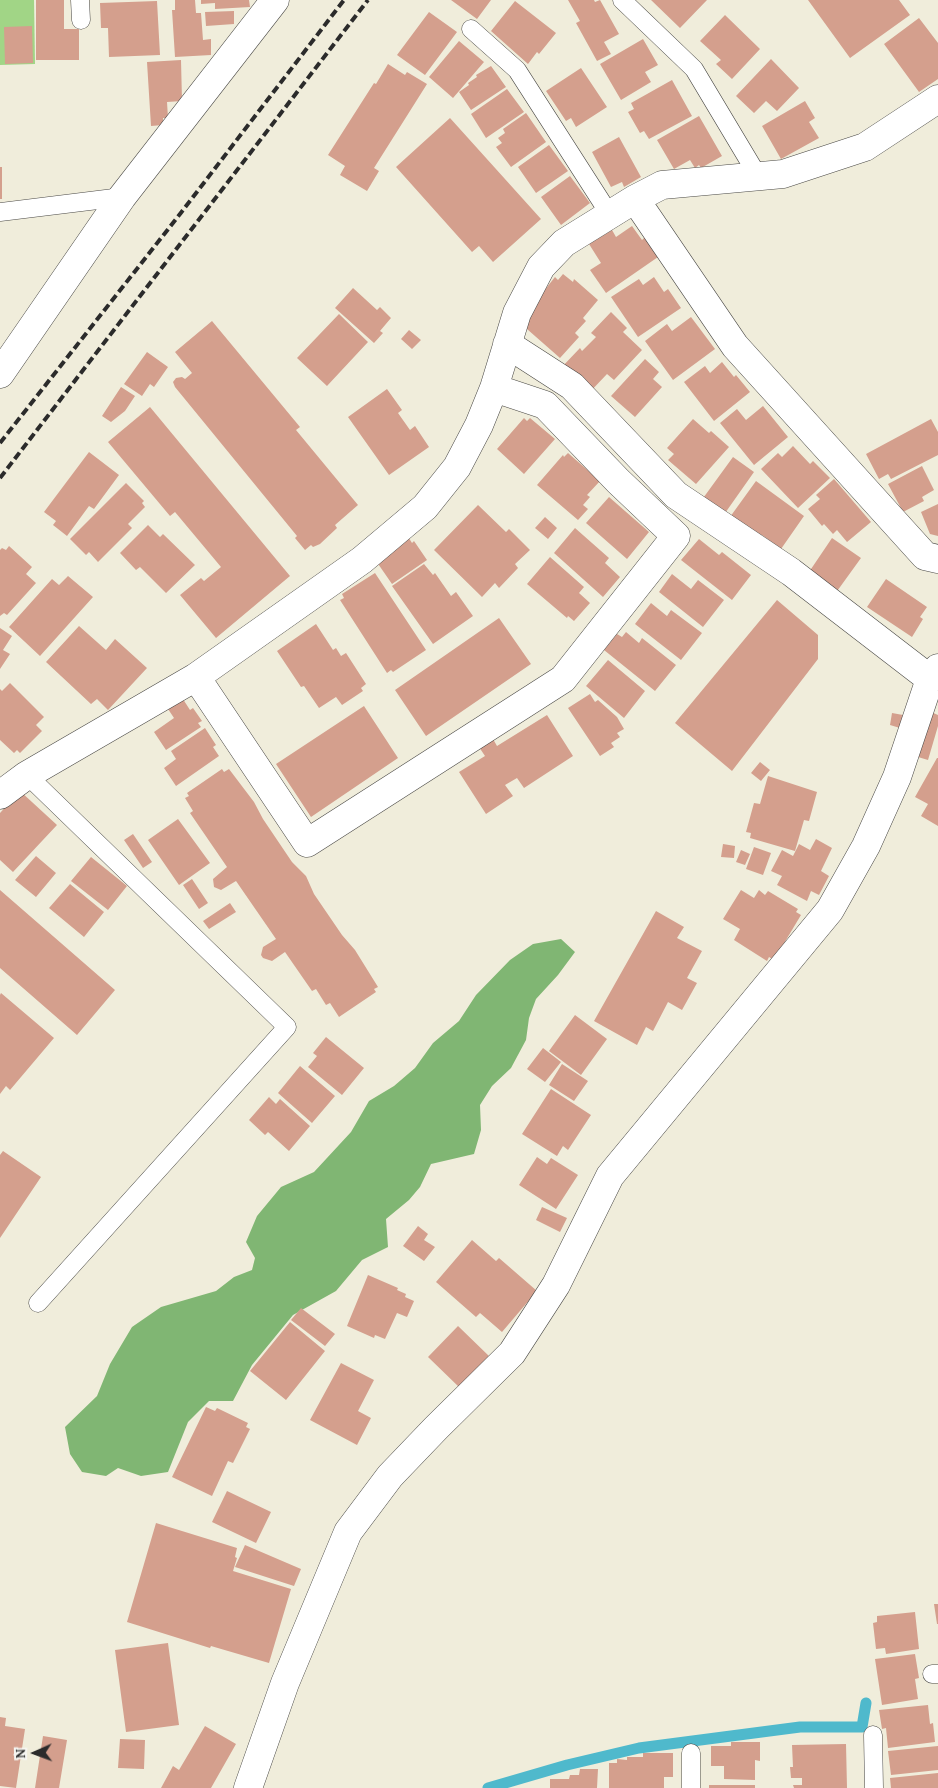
<!DOCTYPE html>
<html>
<head>
<meta charset="utf-8">
<style>
	body { margin:0 }
	#map { position:relative; width:938px; height:1788px; overflow:hidden; background:#f0eddb; font-family:"Gentium Book Plus",serif }
	canvas { display:block }
	.north { position:absolute; left:10px; top:1728px; width:50px; height:50px; -webkit-text-stroke:4px #f6f6f2; paint-order:stroke; rotate:268deg; font-size:14px; font-weight:700; line-height:20px; text-align:center; color:#2b2b2b }
	.north::after { content:''; display:block; margin:auto; width:18px; height:22px; background:#2b2b2b; clip-path:polygon(50% 0,100% 100%,50% 72%,0 100%) }
</style>
</head>
<body>
<div id="map">
<canvas width="938" height="1788"></canvas>
<div class="north">N</div>
</div>
<script>
const ctx = document.querySelector('canvas').getContext('2d');
ctx.lineJoin = 'round';
function paint(path, color) {
  ctx.fillStyle = color;
  ctx.fill(path, 'evenodd');
}
function toPath(rows) {
  const path = new Path2D();
  for (const r of rows) {
    path.moveTo(r[0], r[1]);
    for (let i = 2; i < r.length; i += 2) path.lineTo(r[i], r[i + 1]);
  }
  return path;
}
function stroke(path, color, width, dash) {
  ctx.strokeStyle = color;
  ctx.lineWidth = width;
  ctx.lineCap = dash ? 'butt' : 'round';
  ctx.setLineDash(dash || []);
  ctx.stroke(path);
}
paint(toPath([
	[0,0,34,0,35,64,0,65]
]), '#a1d586');
paint(toPath([
	[561,939,575,952,558,975,536,999,529,1018,526,1040,511,1068,492,1086,480,1105,481,1130,474,1154,431,1164,420,1187,409,1200,386,1219,388,1247,362,1260,336,1291,293,1315,252,1365,233,1401,209,1401,188,1422,168,1472,141,1476,118,1468,106,1476,82,1472,70,1454,65,1427,97,1396,110,1364,132,1327,161,1307,216,1291,234,1277,252,1270,255,1258,246,1242,257,1216,281,1187,314,1172,351,1132,369,1101,394,1086,415,1068,433,1043,459,1021,476,995,510,960,533,944]
]), '#80b673');
stroke(toPath([
	[488,1788,567,1765,639,1748,800,1727,862,1727,866,1703]
]), '#4fb9cc', 11);
paint(toPath([
	[36,0,64,0,64,29,79,29,79,60,36,60],
	[175,0,195,0,196,13,201,13,203,40,211,39,211,55,175,57,172,10,175,10],
	[201,0,249,0,250,7,215,9,215,3,201,4],
	[451,0,491,0,477,19],
	[568,0,594,0,595,2,600,0,619,34,604,42,611,54,597,61,576,23,580,21],
	[651,0,707,0,680,28],
	[808,0,899,0,910,15,850,58],
	[157,1,160,55,109,57,108,28,101,28,100,3],
	[515,1,556,33,539,54,537,52,528,64,491,31],
	[234,11,234,24,206,26,205,12],
	[429,12,457,32,425,75,397,55],
	[725,15,760,49,732,79,716,64,721,60,700,41],
	[919,18,938,43,938,79,919,92,884,44],
	[32,26,33,63,5,64,4,27],
	[643,39,658,65,645,72,651,82,621,100,600,64],
	[459,41,484,62,453,98,429,77],
	[771,59,799,88,777,111,766,101,754,113,736,96],
	[181,60,182,101,167,102,168,118,163,118,163,125,151,126,147,62],
	[388,64,405,75,407,72,427,84,374,168,379,171,367,191,340,175,345,166,328,155,374,83,376,84],
	[491,66,506,87,471,110,459,92,469,85,468,83,477,77,476,75],
	[581,68,607,107,576,127,571,118,566,121,546,91],
	[672,80,692,116,649,139,644,131,640,133,628,112,634,109,631,103],
	[507,89,524,112,486,138,471,114],
	[805,101,815,118,809,122,819,138,781,159,762,126],
	[526,113,546,142,511,167,496,147,502,143,498,138,505,133,503,129],
	[699,116,722,156,701,168,699,165,695,168,690,160,674,169,657,140],
	[450,118,541,219,493,262,479,246,472,252,396,167],
	[619,137,641,177,624,187,622,182,611,187,592,152],
	[549,145,568,171,536,193,518,167],
	[0,167,2,167,2,199,0,199],
	[570,176,590,203,561,225,541,197],
	[632,226,642,240,645,237,658,257,606,293,590,270,601,263,589,244,612,230,616,237],
	[563,274,573,282,574,279,598,300,583,318,586,321,575,333,579,337,560,358,519,322,555,277,558,280],
	[654,277,664,292,668,289,681,308,638,337,611,297,639,279,643,285],
	[353,288,377,310,380,307,391,318,380,331,383,333,374,343,335,308],
	[611,312,627,328,623,332,642,350,614,380,607,374,588,394,560,369,580,348,582,351,596,337,591,333],
	[339,314,368,342,327,386,297,358],
	[691,317,715,349,673,380,645,341,667,324,672,331],
	[212,321,300,427,296,430,358,505,335,525,337,528,320,544,313,547,311,545,305,550,295,538,297,536,175,387,173,382,176,378,182,377,185,379,192,373,175,352],
	[409,330,421,340,412,349,401,339],
	[147,352,168,367,154,387,150,384,142,396,124,384],
	[645,359,659,372,653,379,662,387,635,417,611,396],
	[722,362,734,377,736,375,750,392,714,421,684,382,705,366,710,373],
	[121,387,135,396,125,411,111,422,102,416],
	[387,389,402,410,398,413,410,430,415,426,429,447,389,475,348,417],
	[763,406,788,437,754,465,720,423,737,409,746,420],
	[150,407,290,576,216,638,180,595,201,578,204,581,221,567,175,512,170,516,108,442],
	[524,418,527,421,530,418,555,439,524,474,497,449],
	[693,419,709,433,711,431,729,447,696,484,668,460,674,454,667,448],
	[931,419,938,432,938,455,891,479,888,474,879,479,866,454],
	[793,446,810,464,813,461,830,478,798,508,761,469,778,453,782,457],
	[89,452,119,475,94,509,89,506,67,536,53,525,56,521,44,512],
	[568,453,600,481,587,495,590,497,583,505,588,509,578,520,537,485,563,455,564,457],
	[733,457,754,472,723,516,701,501],
	[922,466,934,490,922,497,924,501,903,512,888,484],
	[834,479,871,522,847,542,837,530,833,534,824,524,822,526,808,509,820,499,816,495],
	[756,481,804,516,781,549,762,535,760,539,730,517],
	[126,483,144,501,142,503,145,507,128,524,132,528,98,562,89,552,86,555,70,539],
	[609,497,649,532,627,559,586,523],
	[938,504,938,536,930,534,921,512],
	[478,505,506,532,509,529,530,550,515,564,518,568,499,588,495,583,482,597,434,550],
	[545,517,557,528,548,539,535,528],
	[148,525,160,537,163,534,195,565,166,593,140,567,136,570,120,553],
	[575,528,609,558,605,563,620,577,603,597,554,553],
	[407,535,412,543,414,541,427,560,392,584,374,558],
	[832,538,861,558,835,594,807,575],
	[699,539,719,555,722,552,751,575,732,600,681,560],
	[9,546,32,567,26,574,36,583,7,615,4,613,0,616,0,550,2,548,6,550],
	[550,557,584,587,579,593,590,603,574,621,568,616,567,618,527,584],
	[424,564,433,575,435,573,451,596,456,592,473,616,433,644,392,586],
	[375,573,426,650,393,672,391,670,387,673,340,600,344,598,342,594],
	[672,574,691,589,698,580,724,600,703,627,659,592],
	[68,576,93,597,40,656,9,627,52,579,59,585],
	[886,579,927,607,920,617,923,619,912,637,867,607],
	[777,600,818,635,818,659,732,771,675,723],
	[651,603,667,616,671,610,702,633,681,660,635,624],
	[499,618,531,664,426,736,395,690],
	[316,624,333,650,336,648,341,656,346,653,366,684,361,688,363,691,342,705,336,697,319,708,304,686,301,687,277,651],
	[79,626,106,650,115,639,147,668,108,710,97,699,91,704,46,662],
	[0,628,12,636,3,650,10,654,0,669],
	[626,632,639,643,642,638,676,665,655,691,604,650,617,634,622,637],
	[608,660,645,691,624,718,586,686],
	[10,683,44,717,36,725,42,731,20,753,17,750,14,753,0,740,0,689,2,691],
	[590,694,595,702,598,700,617,717,624,729,617,733,620,737,611,743,614,747,600,756,568,708],
	[181,696,190,710,193,708,202,721,198,723,201,727,166,750,154,732,174,718,166,706],
	[364,706,398,758,311,817,276,764],
	[931,712,938,715,938,726,928,760,918,757],
	[892,713,903,715,900,728,890,725],
	[547,715,573,756,524,788,517,778,505,785,513,796,486,814,459,772,485,756,479,747,493,739,497,746],
	[205,728,216,745,213,747,219,756,176,786,164,768,176,759,171,751],
	[937,758,938,758,938,826,921,816,928,804,915,797],
	[760,762,770,770,761,781,751,773],
	[222,769,224,772,229,769,254,802,263,819,292,862,306,876,314,894,342,935,355,950,378,987,374,989,376,992,339,1017,330,1003,326,1005,316,989,312,991,285,952,272,961,263,958,261,955,263,947,276,939,236,881,221,890,214,887,213,879,227,867,190,813,193,811,185,798,189,796,187,793],
	[768,776,817,792,809,821,804,820,795,851,750,838,751,833,746,832,754,803,760,804],
	[20,791,57,825,13,872,0,860,0,813],
	[178,819,210,863,179,885,148,840],
	[133,834,152,862,143,868,124,840],
	[816,839,832,848,821,871,829,876,819,895,811,891,807,901,777,885,782,876,771,871,782,850,793,856,799,844,810,850],
	[723,844,735,846,734,858,721,857],
	[754,847,771,853,763,875,746,869],
	[741,850,750,854,745,865,736,862],
	[36,856,56,873,36,897,15,880],
	[91,857,127,886,108,910,71,881],
	[192,879,208,903,199,909,183,885],
	[70,884,104,912,84,937,49,908],
	[0,890,115,990,77,1035,0,968],
	[741,890,754,898,759,890,765,895,768,891,798,909,796,912,801,915,774,960,769,957,767,961,734,940,740,929,723,919],
	[230,903,236,912,209,929,203,921],
	[656,911,684,927,677,938,702,951,687,978,697,983,682,1010,668,1002,653,1031,646,1027,637,1045,594,1021],
	[1,993,54,1038,10,1090,6,1086,0,1094,0,995],
	[575,1015,607,1039,581,1075,549,1051],
	[326,1037,364,1068,342,1095,308,1067,317,1056,313,1053],
	[543,1048,561,1062,545,1082,527,1069],
	[562,1064,588,1081,574,1101,549,1085],
	[300,1066,335,1096,312,1123,278,1093],
	[551,1089,591,1115,568,1150,563,1146,557,1156,522,1134],
	[269,1097,276,1104,280,1099,310,1126,289,1151,268,1132,265,1135,249,1120],
	[3,1151,41,1177,0,1238,0,1155],
	[537,1157,547,1164,551,1158,578,1175,556,1209,519,1185],
	[542,1207,567,1218,560,1232,536,1220],
	[418,1226,428,1234,424,1240,435,1247,424,1261,403,1246],
	[472,1240,496,1261,499,1258,537,1291,502,1332,480,1313,476,1317,436,1282],
	[368,1275,398,1288,397,1290,406,1294,405,1297,414,1301,407,1317,397,1313,385,1339,375,1335,374,1338,347,1326],
	[301,1308,335,1334,325,1346,291,1320],
	[290,1322,325,1351,286,1400,250,1371],
	[458,1326,490,1357,460,1388,428,1357],
	[341,1363,374,1380,358,1411,371,1418,357,1445,310,1420],
	[206,1407,215,1411,217,1408,248,1423,246,1427,250,1429,233,1463,228,1461,212,1496,172,1477],
	[227,1491,271,1512,256,1543,212,1522],
	[156,1523,237,1548,235,1557,237,1558,233,1571,291,1589,269,1663,211,1646,210,1648,127,1622],
	[245,1545,301,1569,294,1586,235,1567],
	[934,1604,938,1604,938,1624,937,1624],
	[915,1612,919,1649,886,1654,885,1648,876,1649,873,1623,877,1622,877,1616],
	[168,1643,179,1725,126,1732,115,1650],
	[915,1654,919,1678,915,1679,918,1699,882,1705,875,1659],
	[928,1705,930,1724,933,1723,935,1742,888,1748,886,1728,882,1729,879,1710],
	[0,1717,6,1718,5,1726,25,1729,16,1788,0,1786],
	[205,1726,236,1744,211,1788,161,1788,173,1766,179,1770],
	[43,1736,67,1740,59,1788,35,1788],
	[120,1739,145,1740,144,1769,118,1768],
	[731,1742,760,1742,760,1761,755,1760,755,1780,724,1779,724,1766,711,1766,711,1746,731,1746],
	[846,1744,847,1788,794,1788,793,1785,802,1785,802,1778,791,1778,790,1767,793,1767,792,1745],
	[938,1746,938,1770,891,1775,888,1751],
	[643,1753,673,1753,673,1777,664,1777,664,1788,609,1788,609,1763,617,1763,617,1759,627,1760,627,1757,643,1757],
	[580,1769,598,1769,597,1788,550,1788,550,1779,569,1779,570,1775,579,1775],
	[938,1773,938,1788,891,1788,890,1778],
	[709,1785,755,1785,755,1788,709,1788]
]), '#d49f8d');
const lane = toPath([
	[80,0,81,20],
	[622,0,694,69,758,176],
	[471,29,517,70,610,215],
	[0,212,122,197],
	[27,775,287,1027,38,1303],
	[932,1674,938,1674],
	[873,1735,874,1788],
	[691,1788,691,1753]
]);
const street = toPath([
	[635,199,735,346,925,556,938,559],
	[507,344,572,386,676,495,791,572,930,679],
	[0,374,122,197,275,0],
	[196,677,307,843,563,679,676,536,618,481,545,405,494,388],
	[0,795,27,775,196,677,362,560,425,507,457,467,479,425,494,388,517,313,541,267,564,243,635,199,662,185,783,174,865,147,938,99],
	[248,1788,285,1683,348,1532,390,1476,436,1428,512,1353,556,1285,610,1176,830,910,866,846,897,777,930,679,938,668]
]);
stroke(lane, '#494845', 19);
stroke(street, '#494845', 29);
stroke(lane, '#fff', 18);
stroke(street, '#fff', 28);
stroke(toPath([
	[0,443,180,214,344,0],
	[0,478,368,0]
]), '#2b2b2b', 4, [8, 4]);
</script>
</body>
</html>
